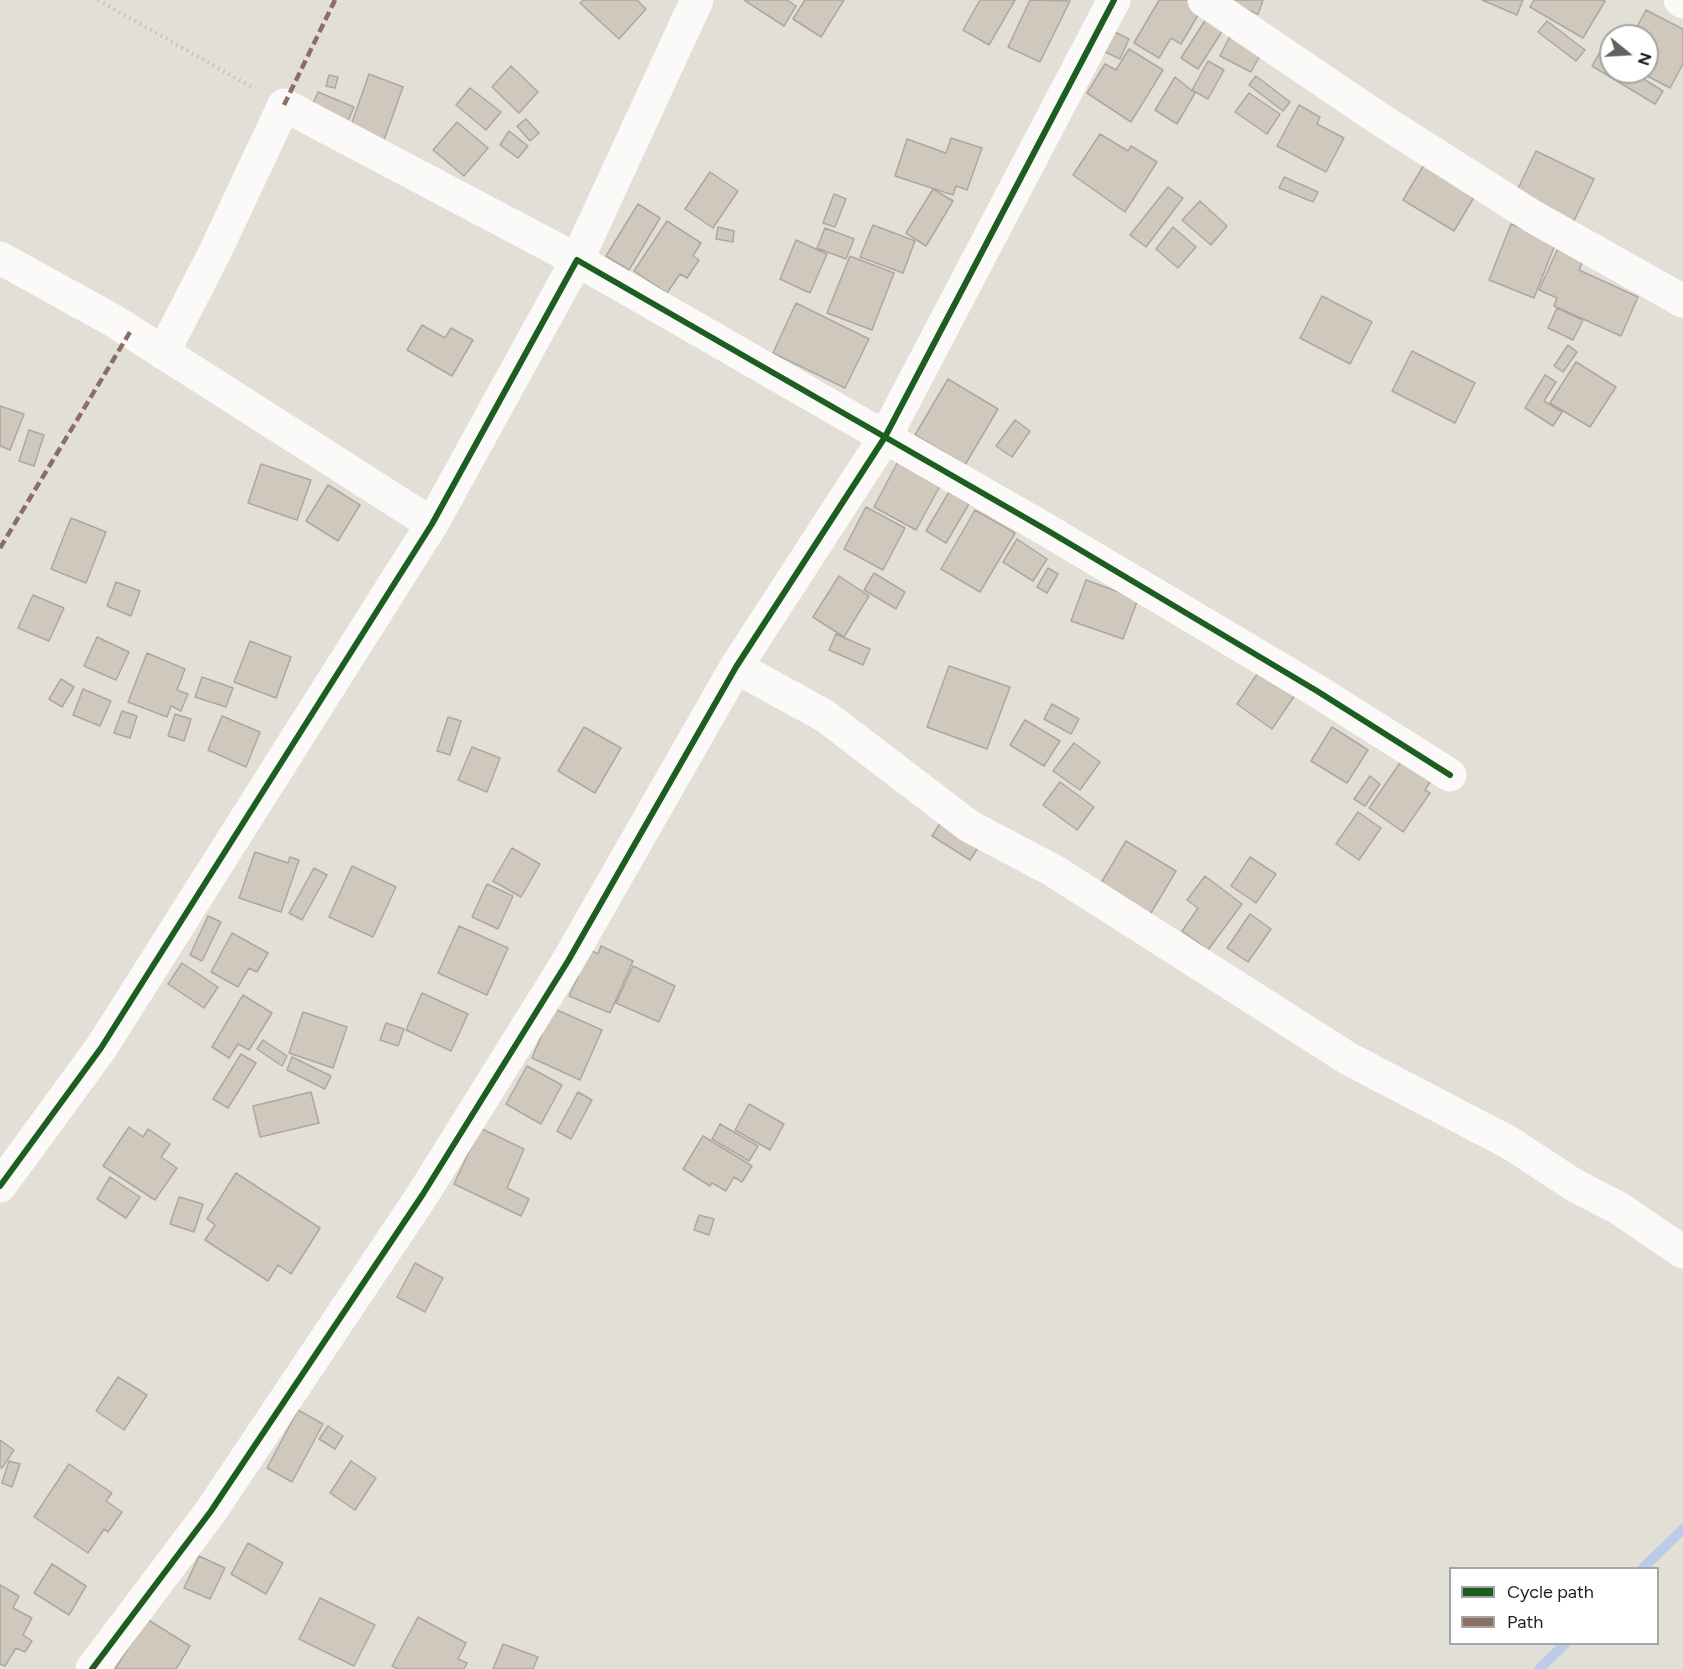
<!DOCTYPE html>
<html>
<head>
<meta charset="utf-8">
<style>
	body { margin:0 }
	#map { position:relative; width:1683px; height:1669px; overflow:hidden; background:#e2dfd7; font-family:Figtree,sans-serif }
	canvas { display:block }
	.legend { position:absolute; left:1449px; top:1567px; width:210px; height:78px; box-sizing:border-box; background:#fff; border:2px solid #a5a5a3; margin:0; padding:8px 10px; list-style:none; font-size:18px; color:#1f1d18 }
	.legend li { display:flex; align-items:center; gap:12px; height:30px }
	.legend b { width:30px; border:2px solid #a5a5a3 }
	.north { position:absolute; left:1599px; top:24px; width:60px; height:60px; box-sizing:border-box; background:#fff; border:2px solid #a5a5a3; border-radius:50%; rotate:108deg; font-size:16px; font-weight:700; line-height:24px; text-align:center; color:#1f1d18 }
	.north::after { content:''; display:block; margin:auto; width:21px; height:27px; background:#63615b; clip-path:polygon(50% 0,100% 100%,50% 72%,0 100%) }
</style>
</head>
<body>
<div id="map">
<canvas width="1683" height="1669"></canvas>
<ul class="legend">
<li><b style="height:8px;background:#1b5e20"></b>Cycle path</li>
<li><b style="height:8px;background:#8d6e63"></b>Path</li>
</ul>
<div class="north">N</div>
</div>
<script>
const ctx = document.querySelector('canvas').getContext('2d');
ctx.lineJoin = 'round';
function toPath(rows) {
  const path = new Path2D();
  for (const r of rows) {
    path.moveTo(r[0], r[1]);
    for (let i = 2; i < r.length; i += 2) path.lineTo(r[i], r[i + 1]);
  }
  return path;
}
function stroke(path, color, width, dash) {
  ctx.strokeStyle = color;
  ctx.lineWidth = width;
  ctx.lineCap = dash ? 'butt' : 'round';
  ctx.setLineDash(dash || []);
  ctx.stroke(path);
}
function paint(path, color) {
  ctx.fillStyle = color;
  ctx.fill(path, 'evenodd');
}
stroke(toPath([
	[1643,1568,1683,1529],
	[1539,1669,1565,1644]
]), '#baccea', 10);
const building = toPath([
	[583,0,637,0,646,9,619,39,580,3,583,0],
	[744,0,787,0,796,6,784,26,744,0],
	[805,0,844,0,821,37,793,19,805,0],
	[980,0,1015,0,989,45,963,30,980,0],
	[1030,0,1070,1,1040,62,1008,47,1030,0],
	[1159,0,1196,0,1204,5,1181,44,1171,38,1159,58,1134,43,1159,0],
	[1234,0,1263,0,1258,14,1233,5,1234,0],
	[1482,0,1523,0,1517,15,1482,0],
	[1534,0,1603,0,1605,1,1583,38,1530,7,1534,0],
	[1646,10,1683,29,1683,64,1670,88,1640,72,1647,72,1647,36,1632,36,1646,10],
	[1208,16,1225,27,1198,69,1181,58,1208,16],
	[1547,21,1585,50,1576,61,1538,32,1547,21],
	[1107,28,1129,39,1120,59,1097,48,1107,28],
	[1231,34,1263,50,1251,72,1220,56,1231,34],
	[1129,49,1163,70,1131,122,1087,93,1105,64,1116,70,1129,49],
	[1600,52,1611,59,1611,72,1632,72,1663,91,1655,104,1592,66,1600,52],
	[1208,61,1224,70,1208,99,1192,90,1208,61],
	[511,66,538,92,519,113,492,87,511,66],
	[369,74,403,87,383,143,349,131,369,74],
	[329,75,338,77,335,88,326,86,329,75],
	[1256,76,1290,102,1283,111,1249,85,1256,76],
	[1175,77,1195,93,1177,124,1155,110,1175,77],
	[470,88,501,112,486,130,456,105,470,88],
	[318,92,354,107,345,128,309,113,318,92],
	[1249,93,1280,114,1267,134,1235,112,1249,93],
	[1299,105,1320,117,1317,124,1344,138,1326,172,1277,146,1299,105],
	[526,119,539,133,530,141,517,126,526,119],
	[457,122,488,148,464,176,433,150,457,122],
	[509,131,528,146,518,158,500,145,509,131],
	[1100,134,1128,151,1131,146,1157,162,1125,212,1073,175,1100,134],
	[951,138,982,148,967,190,956,186,953,195,895,176,907,139,946,153,951,138],
	[1536,151,1594,179,1571,227,1513,199,1536,151],
	[1425,163,1476,194,1454,231,1403,200,1425,163],
	[710,172,738,191,713,228,685,209,710,172],
	[1284,177,1318,192,1313,202,1279,188,1284,177],
	[1168,187,1183,198,1146,247,1130,235,1168,187],
	[933,189,953,201,926,246,906,233,933,189],
	[834,194,846,199,835,227,823,223,834,194],
	[1200,201,1227,226,1211,245,1182,220,1200,201],
	[638,204,660,218,629,270,606,256,638,204],
	[667,221,701,243,693,256,699,260,687,278,680,274,667,293,634,271,667,221],
	[1511,224,1556,242,1534,298,1489,280,1511,224],
	[873,225,915,241,903,273,860,257,873,225],
	[718,227,734,231,733,242,716,239,718,227],
	[1173,227,1196,247,1178,268,1156,249,1173,227],
	[825,228,854,239,846,259,817,248,825,228],
	[796,240,827,254,810,293,780,279,796,240],
	[1558,248,1583,260,1579,270,1638,297,1621,336,1554,306,1557,298,1539,290,1558,248],
	[850,256,894,273,872,330,827,313,850,256],
	[1322,296,1372,322,1350,364,1300,338,1322,296],
	[796,303,869,339,845,388,773,353,796,303],
	[1557,308,1583,320,1573,340,1548,328,1557,308],
	[422,325,445,338,451,328,473,340,452,376,407,350,422,325],
	[1568,345,1577,352,1563,372,1554,366,1568,345],
	[1412,351,1475,383,1455,423,1392,391,1412,351],
	[1576,362,1616,387,1590,427,1550,403,1576,362],
	[1545,375,1556,382,1544,401,1562,412,1553,426,1525,408,1545,375],
	[948,379,998,409,965,465,915,435,948,379],
	[0,406,24,414,10,450,0,446,0,406],
	[1015,420,1030,431,1012,457,996,446,1015,420],
	[29,430,44,435,34,466,19,461,29,430],
	[903,452,946,475,916,530,874,507,903,452],
	[261,464,311,480,297,520,248,503,261,464],
	[328,485,360,505,338,541,306,521,328,485],
	[949,492,969,504,946,543,926,531,949,492],
	[866,507,905,528,883,570,844,549,866,507],
	[975,510,1015,533,980,592,941,569,975,510],
	[71,518,106,532,86,583,51,569,71,518],
	[1017,539,1047,559,1033,581,1003,562,1017,539],
	[1048,568,1058,574,1047,593,1037,587,1048,568],
	[874,573,905,592,896,609,864,590,874,573],
	[839,576,869,596,844,637,813,617,839,576],
	[1086,580,1138,599,1123,639,1071,621,1086,580],
	[116,582,140,591,131,616,107,606,116,582],
	[33,595,64,608,49,641,18,628,33,595],
	[836,634,870,649,863,665,829,650,836,634],
	[97,637,129,652,116,680,84,666,97,637],
	[250,641,291,657,276,698,234,682,250,641],
	[147,653,185,669,177,690,188,694,181,711,171,706,167,717,128,702,147,653],
	[949,666,1010,687,987,749,927,727,949,666],
	[1262,667,1297,692,1272,729,1237,704,1262,667],
	[202,677,233,688,226,707,195,697,202,677],
	[61,679,74,687,62,707,49,699,61,679],
	[83,689,111,701,100,726,73,715,83,689],
	[1052,704,1079,719,1071,734,1044,719,1052,704],
	[122,711,137,716,130,738,114,733,122,711],
	[175,714,191,719,184,741,168,736,175,714],
	[222,716,260,732,246,767,208,750,222,716],
	[448,717,461,721,450,755,437,751,448,717],
	[1025,720,1060,741,1044,766,1010,745,1025,720],
	[584,727,621,748,595,793,558,771,584,727],
	[1332,727,1368,750,1347,783,1311,761,1332,727],
	[1074,743,1100,762,1080,790,1053,771,1074,743],
	[472,747,500,758,487,792,458,780,472,747],
	[1404,757,1433,777,1425,790,1430,793,1403,832,1369,808,1404,757],
	[1370,776,1380,784,1365,806,1354,799,1370,776],
	[1060,782,1094,807,1077,830,1043,805,1060,782],
	[1358,812,1381,828,1359,860,1336,844,1358,812],
	[943,819,981,843,970,860,932,836,943,819],
	[1126,841,1176,871,1148,918,1098,888,1126,841],
	[512,848,540,864,521,897,493,881,512,848],
	[255,852,288,863,290,857,299,860,281,912,239,898,255,852],
	[1250,857,1276,874,1256,903,1231,886,1250,857],
	[352,866,396,887,373,937,329,917,352,866],
	[314,868,327,875,302,920,289,913,314,868],
	[1205,876,1242,904,1208,950,1182,931,1198,908,1187,900,1205,876],
	[487,884,513,896,498,929,472,917,487,884],
	[1250,914,1271,929,1248,962,1227,948,1250,914],
	[208,916,221,922,202,961,190,955,208,916],
	[459,926,508,948,487,995,438,973,459,926],
	[232,933,268,953,257,972,249,968,238,987,211,972,232,933],
	[601,946,633,961,610,1013,569,996,578,977,574,975,586,948,598,954,601,946],
	[182,963,218,987,204,1008,168,984,182,963],
	[633,966,675,986,659,1022,616,1003,633,966],
	[422,993,468,1014,451,1051,406,1030,422,993],
	[243,995,272,1013,249,1050,238,1044,229,1058,212,1047,243,995],
	[548,1006,602,1030,580,1080,532,1058,542,1034,537,1031,548,1006],
	[303,1012,347,1027,333,1068,289,1053,303,1012],
	[386,1023,404,1029,398,1046,380,1040,386,1023],
	[263,1040,287,1056,282,1066,257,1049,263,1040],
	[241,1054,256,1063,228,1108,213,1099,241,1054],
	[292,1057,331,1076,325,1089,287,1070,292,1057],
	[527,1066,562,1085,541,1124,506,1104,527,1066],
	[311,1092,319,1123,260,1137,253,1106,311,1092],
	[578,1092,592,1100,571,1139,557,1131,578,1092],
	[749,1104,784,1124,770,1150,735,1130,749,1104],
	[720,1124,758,1146,749,1161,712,1139,720,1124],
	[129,1127,143,1137,148,1129,170,1144,161,1157,177,1168,155,1200,103,1166,129,1127],
	[480,1128,524,1149,507,1188,529,1199,521,1216,454,1184,480,1128],
	[703,1136,752,1166,742,1182,734,1177,726,1191,712,1183,710,1186,683,1169,703,1136],
	[236,1173,320,1228,291,1274,278,1265,268,1281,205,1240,215,1225,207,1219,236,1173],
	[110,1177,140,1197,126,1218,97,1199,110,1177],
	[179,1197,203,1204,194,1232,170,1224,179,1197],
	[699,1215,714,1219,709,1235,694,1230,699,1215],
	[415,1263,443,1278,425,1312,397,1297,415,1263],
	[118,1377,147,1395,124,1430,96,1411,118,1377],
	[298,1410,323,1424,292,1482,267,1468,298,1410],
	[328,1426,343,1436,335,1449,319,1439,328,1426],
	[0,1440,14,1450,2,1468,0,1467,0,1440],
	[9,1461,20,1464,12,1487,2,1483,9,1461],
	[351,1461,376,1478,355,1510,330,1493,351,1461],
	[69,1464,112,1493,106,1501,122,1512,108,1532,104,1529,88,1553,34,1517,69,1464],
	[248,1543,283,1563,266,1594,231,1574,248,1543],
	[199,1556,225,1568,210,1599,184,1588,199,1556],
	[52,1564,86,1586,69,1615,34,1593,52,1564],
	[0,1585,19,1596,13,1608,32,1618,23,1635,32,1641,25,1652,16,1648,5,1666,0,1664,0,1585],
	[320,1598,375,1625,354,1666,299,1639,320,1598],
	[418,1617,466,1643,458,1659,467,1663,464,1669,398,1669,392,1666,418,1617],
	[147,1619,190,1646,176,1669,115,1669,147,1619],
	[503,1644,538,1657,533,1669,493,1669,503,1644]
]);
paint(building, '#d0c8bd');
stroke(building, '#aba8a2', 1.5);
stroke(toPath([
	[98,0,255,89]
]), '#c1c0bc', 4, [1.5, 4.5]);
stroke(toPath([
	[1204,0,1378,118,1532,216,1683,301],
	[1680,0,1683,2],
	[0,258,114,321,432,524],
	[163,353,215,252,284,105,577,260,697,0],
	[736,667,825,716,969,826,1054,871,1349,1059,1510,1143,1574,1185,1620,1209,1683,1252],
	[0,1186,101,1048,432,524,577,260,1045,529,1317,691,1450,775],
	[92,1669,211,1511,423,1194,568,961,736,667,885,437,1114,0]
]), '#fbfaf9', 33);
stroke(toPath([
	[284,105,335,0],
	[0,548,130,332]
]), '#8d6e63', 4.5, [9, 4.5]);
stroke(toPath([
	[0,1186,101,1048,432,524,577,260,1045,529,1317,691,1450,775],
	[92,1669,211,1511,423,1194,568,961,736,667,885,437,1114,0]
]), '#1b5e20', 6);
</script>
</body>
</html>
